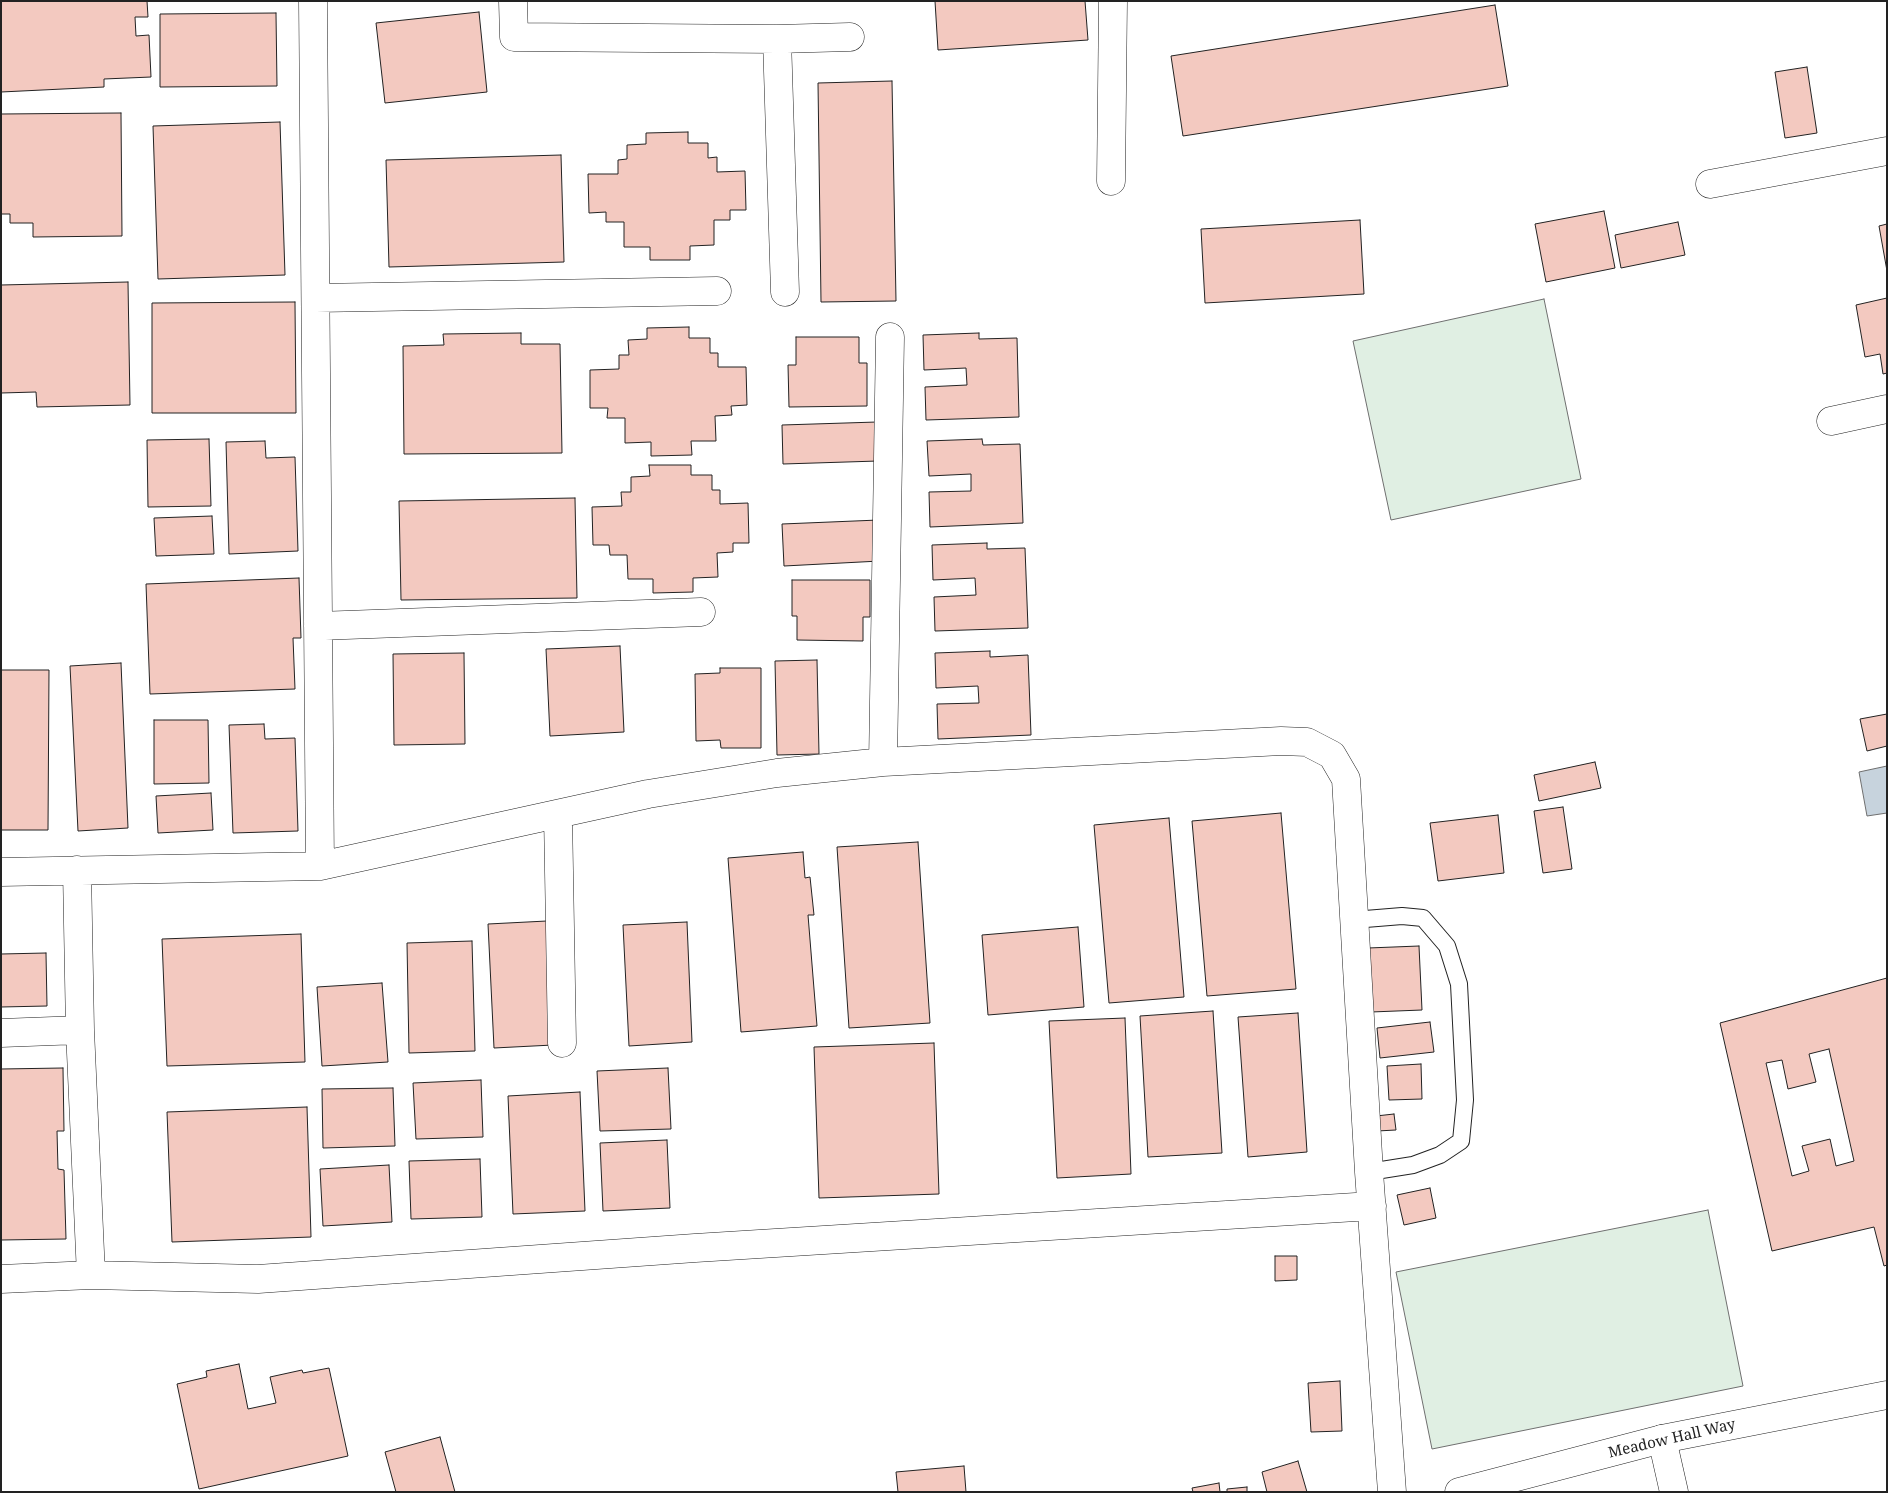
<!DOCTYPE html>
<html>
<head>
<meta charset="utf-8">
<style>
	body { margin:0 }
	#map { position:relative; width:1888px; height:1493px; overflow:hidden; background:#fff; font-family:"Noto Serif",serif }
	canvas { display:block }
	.frame { position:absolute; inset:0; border:2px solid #222; pointer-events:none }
</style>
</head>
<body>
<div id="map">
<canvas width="1888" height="1493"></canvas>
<div class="frame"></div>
</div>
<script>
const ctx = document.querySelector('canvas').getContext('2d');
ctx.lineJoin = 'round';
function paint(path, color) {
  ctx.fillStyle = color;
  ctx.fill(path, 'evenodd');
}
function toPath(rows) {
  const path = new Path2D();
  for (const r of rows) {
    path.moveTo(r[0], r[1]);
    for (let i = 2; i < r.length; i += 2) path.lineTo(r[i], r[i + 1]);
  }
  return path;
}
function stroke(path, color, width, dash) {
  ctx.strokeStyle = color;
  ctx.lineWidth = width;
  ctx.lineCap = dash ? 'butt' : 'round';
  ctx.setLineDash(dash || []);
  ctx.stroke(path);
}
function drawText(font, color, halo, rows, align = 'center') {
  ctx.font = font + ' "Noto Serif",serif';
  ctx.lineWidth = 4;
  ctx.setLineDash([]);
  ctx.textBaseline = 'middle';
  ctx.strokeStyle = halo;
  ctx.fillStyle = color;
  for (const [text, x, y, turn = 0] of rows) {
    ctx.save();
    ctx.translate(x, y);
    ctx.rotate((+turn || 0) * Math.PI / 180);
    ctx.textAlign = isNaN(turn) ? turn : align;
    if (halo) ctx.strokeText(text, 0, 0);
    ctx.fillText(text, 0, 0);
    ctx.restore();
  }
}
const green = toPath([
	[1544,299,1581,479,1391,520,1353,341,1544,299],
	[1708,1210,1743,1386,1432,1449,1396,1272,1708,1210]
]);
paint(green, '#e0efe3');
stroke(green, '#6f6f6f', 1);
const water = toPath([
	[1887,766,1887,813,1867,816,1859,772,1887,766]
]);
paint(water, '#c7d3dd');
stroke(water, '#6f6f6f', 1);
const building = toPath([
	[1,1,147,1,148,17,135,17,136,36,149,35,151,77,104,79,104,87,1,92,1,1],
	[935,1,1085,1,1088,40,938,50,935,1],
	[1495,5,1508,86,1183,136,1171,56,1495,5],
	[479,12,487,92,385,103,376,23,479,12],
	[276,13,277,86,160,87,160,14,276,13],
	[1807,67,1817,133,1785,138,1775,72,1807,67],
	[892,81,896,301,821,302,818,83,892,81],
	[121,113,122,236,33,237,33,223,10,223,10,214,1,214,1,114,121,113],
	[280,122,285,275,158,279,153,126,280,122],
	[688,132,688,143,708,143,708,158,717,157,717,172,745,171,746,210,730,210,730,220,714,220,714,245,690,246,690,260,650,260,650,247,624,247,624,222,606,222,606,212,589,213,588,174,618,174,618,160,627,159,627,145,646,144,646,133,688,132],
	[561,155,564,262,389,267,386,160,561,155],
	[1604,211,1615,268,1546,282,1535,224,1604,211],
	[1360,220,1364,294,1205,303,1201,229,1360,220],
	[1678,222,1685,255,1621,268,1615,235,1678,222],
	[1887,224,1887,271,1879,226,1887,224],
	[128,282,130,405,37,407,36,392,1,393,1,285,128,282],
	[1887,298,1887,373,1883,374,1880,354,1865,357,1856,305,1887,298],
	[295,302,296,413,152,413,152,303,295,302],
	[689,327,689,338,710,338,710,353,718,353,718,367,746,367,747,405,731,406,732,415,715,416,716,441,691,441,692,455,651,456,651,442,625,443,625,418,607,418,608,408,590,408,590,370,619,369,619,355,629,355,628,340,647,339,647,328,689,327],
	[521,333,521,344,560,344,562,453,404,454,403,346,444,345,443,334,521,333],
	[979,333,979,339,1017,338,1019,417,926,420,925,387,967,385,966,368,924,370,923,335,979,333],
	[796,337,859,337,859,363,867,363,867,406,789,407,788,365,796,365,796,337],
	[877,422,878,461,783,464,782,425,877,422],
	[209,439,211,506,148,507,147,440,209,439],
	[982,439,983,445,1020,444,1023,523,930,527,929,492,971,491,971,474,929,476,927,441,982,439],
	[265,441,266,458,295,457,298,551,229,554,226,442,265,441],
	[649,465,691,465,691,475,712,475,712,490,720,490,720,504,748,503,749,543,733,543,733,552,717,553,718,577,693,578,693,592,653,593,653,579,628,579,627,555,610,555,609,545,593,545,592,507,622,506,621,492,631,492,631,477,650,476,649,465],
	[575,498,577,598,401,600,399,501,575,498],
	[212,516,214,554,156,556,154,518,212,516],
	[879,520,880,561,784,566,782,524,879,520],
	[987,543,987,549,1025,548,1028,628,935,631,934,597,976,595,975,578,933,580,932,545,987,543],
	[299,578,301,638,293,638,295,689,150,694,146,584,299,578],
	[792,580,870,580,870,617,863,617,863,641,797,640,797,616,792,616,792,580],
	[620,646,624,732,550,736,546,649,620,646],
	[990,651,990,657,1028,655,1031,735,938,739,937,704,979,703,978,686,936,688,935,653,990,651],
	[464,653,465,744,394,745,393,654,464,653],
	[817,660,819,754,777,755,775,661,817,660],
	[121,663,128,828,78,831,70,666,121,663],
	[720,668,761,668,761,748,721,748,720,740,696,741,695,674,720,673,720,668],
	[1,670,49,670,48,830,1,830,1,670],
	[1887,714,1887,746,1867,751,1860,719,1887,714],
	[154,720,208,720,209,783,154,784,154,720],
	[264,724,265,739,295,738,298,831,233,833,229,725,264,724],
	[1595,762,1601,788,1539,801,1534,775,1595,762],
	[211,793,213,830,158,833,156,796,211,793],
	[1563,807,1572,869,1543,873,1534,811,1563,807],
	[1281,813,1296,989,1207,996,1192,821,1281,813],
	[1498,815,1504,873,1438,881,1430,823,1498,815],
	[1169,818,1184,997,1109,1003,1094,825,1169,818],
	[918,842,930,1023,849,1028,837,847,918,842],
	[803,852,805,878,810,877,814,915,808,915,817,1026,741,1032,728,858,803,852],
	[547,921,553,1045,494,1048,488,924,547,921],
	[687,922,692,1042,629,1046,623,925,687,922],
	[1078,927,1084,1007,988,1015,982,935,1078,927],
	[301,934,305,1062,167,1066,162,939,301,934],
	[472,941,475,1051,409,1053,407,943,472,941],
	[1419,946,1422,1010,1371,1012,1368,948,1419,946],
	[46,953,47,1006,1,1007,1,954,46,953],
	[1887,978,1887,1265,1884,1266,1874,1227,1772,1251,1720,1023,1887,978],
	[1829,1049,1854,1161,1836,1166,1830,1139,1802,1146,1809,1171,1792,1176,1766,1063,1782,1060,1788,1089,1816,1082,1809,1054,1829,1049],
	[382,983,388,1062,322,1066,317,987,382,983],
	[1213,1011,1222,1153,1148,1157,1140,1016,1213,1011],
	[1298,1013,1307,1152,1248,1157,1238,1017,1298,1013],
	[1125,1018,1131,1174,1057,1178,1049,1021,1125,1018],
	[1430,1022,1434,1052,1380,1058,1377,1028,1430,1022],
	[934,1043,939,1194,819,1198,814,1047,934,1043],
	[1421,1064,1422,1099,1389,1100,1387,1066,1421,1064],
	[63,1068,64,1131,57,1131,58,1169,64,1170,66,1239,1,1240,1,1069,63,1068],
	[668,1068,671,1129,600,1131,597,1071,668,1068],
	[481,1080,483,1137,416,1139,413,1083,481,1080],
	[393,1088,395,1146,323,1148,322,1089,393,1088],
	[580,1092,585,1211,513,1214,508,1096,580,1092],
	[307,1107,311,1237,172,1242,167,1112,307,1107],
	[1394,1114,1396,1130,1377,1131,1376,1116,1394,1114],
	[667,1140,670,1208,603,1211,600,1143,667,1140],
	[480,1159,482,1217,411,1219,409,1161,480,1159],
	[389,1165,392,1222,323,1226,320,1169,389,1165],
	[1430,1188,1436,1218,1404,1225,1397,1195,1430,1188],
	[1275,1256,1297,1256,1297,1280,1275,1281,1275,1256],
	[239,1364,248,1409,276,1403,270,1377,302,1370,303,1373,329,1368,348,1456,199,1489,177,1384,207,1377,206,1371,239,1364],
	[1340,1381,1342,1431,1311,1432,1308,1383,1340,1381],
	[440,1437,455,1492,396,1492,385,1452,440,1437],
	[1298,1461,1307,1492,1267,1492,1262,1472,1298,1461],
	[964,1466,966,1492,898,1492,896,1472,964,1466],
	[1219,1483,1220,1492,1193,1492,1192,1488,1219,1483],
	[1247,1487,1247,1492,1227,1492,1227,1489,1247,1487]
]);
paint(building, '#f3c9c0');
stroke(building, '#222', 1);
const service = toPath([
	[1353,920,1402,916,1423,918,1447,946,1459,984,1465,1100,1461,1141,1440,1155,1413,1165,1369,1172]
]);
const minor = toPath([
	[313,1,320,866],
	[513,1,514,37,777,39,850,37],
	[777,39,785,292],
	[1111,181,1113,1],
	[1710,184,1887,151],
	[316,298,717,291],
	[1831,421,1887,409],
	[318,626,701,612],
	[883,762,890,337],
	[558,814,562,1043],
	[77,870,80,1030,91,1275],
	[1,872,320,866,648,794,777,773,883,762,1281,741,1307,742,1332,755,1346,779,1369,1172,1392,1492],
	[1,1033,80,1030],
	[1,1279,91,1275,258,1279,695,1248,1372,1206],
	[1662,1439,1674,1492]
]);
const tertiary = toPath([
	[1459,1492,1662,1439,1887,1395]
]);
stroke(service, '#222', 18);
stroke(minor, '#222', 29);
stroke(tertiary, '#222', 29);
stroke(service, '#fff', 16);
stroke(minor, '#fff', 28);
stroke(tertiary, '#fff', 28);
drawText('15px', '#222', '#fff', [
	["Meadow Hall Way",1672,1439,-13]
]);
</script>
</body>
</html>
